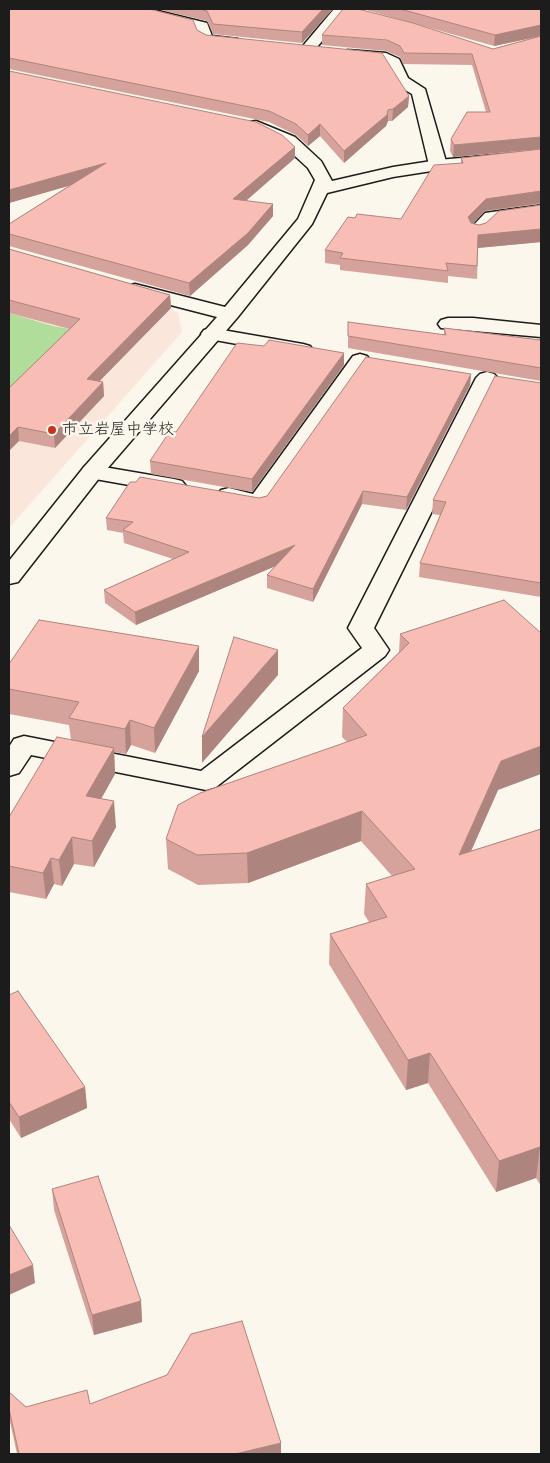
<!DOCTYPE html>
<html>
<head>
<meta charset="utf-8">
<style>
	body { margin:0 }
	#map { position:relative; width:550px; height:1463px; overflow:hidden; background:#fbf7ec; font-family:"Playpen Sans",sans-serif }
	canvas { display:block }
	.frame { position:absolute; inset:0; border:10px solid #1c1c1c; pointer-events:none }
</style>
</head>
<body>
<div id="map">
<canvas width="550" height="1463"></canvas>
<div class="frame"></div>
</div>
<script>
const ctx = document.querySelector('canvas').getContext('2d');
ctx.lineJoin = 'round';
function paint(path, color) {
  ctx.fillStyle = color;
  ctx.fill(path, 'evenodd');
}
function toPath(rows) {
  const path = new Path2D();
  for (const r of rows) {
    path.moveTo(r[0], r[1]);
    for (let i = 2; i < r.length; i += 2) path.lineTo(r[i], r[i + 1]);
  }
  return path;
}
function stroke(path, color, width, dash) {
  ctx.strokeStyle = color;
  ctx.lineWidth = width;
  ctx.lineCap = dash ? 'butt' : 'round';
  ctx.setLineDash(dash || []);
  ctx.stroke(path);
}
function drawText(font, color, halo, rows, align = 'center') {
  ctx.font = font + ' "Playpen Sans","Klee One",sans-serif';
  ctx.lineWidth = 5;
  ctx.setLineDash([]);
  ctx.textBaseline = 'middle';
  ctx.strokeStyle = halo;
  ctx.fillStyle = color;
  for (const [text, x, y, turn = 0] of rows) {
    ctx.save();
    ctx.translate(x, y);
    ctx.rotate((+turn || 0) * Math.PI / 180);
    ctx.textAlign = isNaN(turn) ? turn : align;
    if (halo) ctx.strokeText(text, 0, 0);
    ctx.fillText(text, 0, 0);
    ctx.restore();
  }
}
paint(toPath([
	[9,266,178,312,182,332,9,528]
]), '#fae6db');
paint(toPath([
	[9,313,53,326,76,330,9,395]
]), '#b1dd9b');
const street = toPath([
	[127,9,150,9,207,23,212,36,238,39,246,44,238,49,201,43,195,29,129,12,127,9],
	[334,9,349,9,312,53,302,53,299,50,302,47,334,9],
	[348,50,386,53,399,59,408,78,425,89,447,165,444,169,432,169,429,165,412,94,395,84,387,65,343,58,340,55,343,52,348,50],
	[541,205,541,215,497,222,485,234,478,236,471,234,469,230,485,213,541,205],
	[448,318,473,318,541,325,541,337,441,328,438,324,441,320,448,318],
	[211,328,303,344,310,346,313,350,310,354,303,356,204,338,201,334,204,330,211,328],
	[360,354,367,356,370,360,267,507,259,509,221,500,217,495,221,490,229,488,253,494,353,356,360,354],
	[487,372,494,374,498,378,374,628,389,650,385,656,216,787,206,790,31,755,19,773,9,776,9,747,14,739,24,736,201,771,362,648,348,628,476,378,480,374,487,372],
	[92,465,174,479,182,481,186,486,182,491,174,493,84,477,81,472,84,467,92,465]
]);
const secondary = toPath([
	[256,121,295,137,321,161,332,181,393,167,438,160,541,151,541,161,438,170,393,177,327,193,312,224,237,318,100,477,18,582,9,584,9,561,84,467,217,317,128,294,125,290,128,286,135,284,225,307,298,219,315,180,308,168,283,145,250,130,248,126,250,122,256,121]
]);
stroke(street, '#1c1c1c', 3);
stroke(secondary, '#1c1c1c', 3);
paint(street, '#fbf7ec');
paint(secondary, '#fbf7ec');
paint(toPath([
	[9,9,197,30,206,35,409,96,408,107,392,121,388,121,386,126,344,163,320,136,308,146,296,135,269,122,9,69],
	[157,9,333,9,302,43,213,34,207,21],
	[363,9,541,9,541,36,494,46],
	[322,35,493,49,541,36,541,204,485,211,473,224,479,225,541,205,541,242,478,248,477,279,448,276,448,283,340,270,340,265,325,263,325,250,355,218,401,219,461,163,461,158,541,149,453,157,450,151,451,139,486,112,472,65,403,64,400,57,386,51,322,45],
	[9,71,295,147,295,158,246,201,273,216,248,245,190,296,9,246,9,224,70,185,9,203],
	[9,249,170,295,171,308,99,381,103,382,104,396,55,448,19,441,9,388,70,329,9,313],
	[348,322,444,335,444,328,540,340,541,336,541,381,348,348],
	[344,365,252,492,151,474,150,461,176,432],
	[471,374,470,385,406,510,362,504,313,602,267,588,267,575,275,566,136,625,105,603,104,590,173,559,124,543,123,533,107,530,106,518,259,498,267,496],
	[541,383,541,597,419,577,420,563,440,515,432,514,433,500],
	[504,600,498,790,471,851,541,829,541,1186,536,1178,496,1192,428,1083,406,1090,329,964,330,934,369,922,364,914,366,884,392,876,361,841,248,883,198,885,168,869,166,839,347,742,342,737,343,708,399,652,400,634],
	[9,664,199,671,155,753,131,745,126,754,114,752,115,774,101,799,116,827,94,867,74,864,62,886,54,884,46,899,9,892,9,817,71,740,69,725,9,714],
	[9,995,85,1087,87,1108,21,1138,9,1119],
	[52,1189,141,1301,142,1322,94,1335,54,1210],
	[9,1392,26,1407,90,1404,281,1454,17,1454,9,1417]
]), '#d5a39b');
paint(toPath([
	[323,9,333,9,302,43,302,32],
	[541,25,541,36,494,46,495,35],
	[409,96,408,107,392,121,393,109],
	[388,110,388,121,386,126,344,163,344,151],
	[320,124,320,136,308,146,308,135],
	[541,137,541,149,453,157,454,145],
	[295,147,295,158,234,211,233,199],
	[106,163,107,175,9,203,9,190],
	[541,191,541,203,485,211,467,230,468,217,486,199],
	[273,204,273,216,248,245,190,296,189,283],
	[541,229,541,242,477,248,478,235],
	[170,295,171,308,88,393,87,379],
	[344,353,344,365,252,492,252,479],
	[471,374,470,385,406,510,407,497],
	[103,382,104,396,55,448,54,434],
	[18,427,19,441,9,451,9,436],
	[363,491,362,504,313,602,313,589],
	[295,545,295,558,136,625,135,612],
	[199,646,199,671,155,753,154,728],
	[278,650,278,675,202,763,202,737],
	[130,720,131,745,126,754,125,729],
	[541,746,541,774,498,790,456,885,459,855,501,761],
	[114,748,115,774,88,822,86,796],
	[114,801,116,827,94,867,92,841],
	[362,811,361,841,248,883,247,853],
	[72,837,74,864,62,886,59,860],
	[51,858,54,884,46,899,43,873],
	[430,1053,428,1083,406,1090,408,1060],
	[85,1087,87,1108,21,1138,19,1117],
	[540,1147,536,1178,496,1192,499,1161],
	[33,1265,35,1283,9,1295,9,1275],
	[141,1301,142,1322,94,1335,92,1315],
	[281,1443,281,1454,235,1454]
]), '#ae847e');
const building = toPath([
	[9,9,149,9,193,20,197,30,206,35,382,53,409,96,393,109,388,110,387,115,344,151,320,124,308,135,296,124,269,111,9,58,9,9],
	[199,9,323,9,302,32,213,24,207,11,199,9],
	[343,9,358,9,413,23,493,49,541,36,541,137,454,145,451,139,467,112,490,112,472,54,404,53,400,46,387,40,322,35,343,9],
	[400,9,541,9,541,25,495,35,400,9],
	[9,71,256,122,282,135,295,147,233,199,273,204,248,233,189,283,9,234,9,224,106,163,9,190,9,71],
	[541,149,541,191,486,199,468,217,471,223,479,225,486,223,499,211,541,205,541,229,478,235,477,266,446,263,448,271,340,258,343,253,325,250,348,217,355,218,357,214,401,219,434,165,463,163,461,158,541,149],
	[9,249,170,295,87,379,103,382,54,434,18,427,9,436,9,388,80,319,9,300,9,249],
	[348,322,446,335,444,328,540,340,541,336,541,368,348,336,348,322],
	[269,340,344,353,252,479,150,461,170,431,176,432,237,343,264,346,269,340],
	[366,357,471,374,407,497,363,491,313,589,267,575,295,545,135,612,104,590,189,552,123,530,133,522,106,518,130,482,136,482,140,477,259,498,267,496,366,357],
	[495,376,541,383,541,583,420,563,446,502,433,500,495,376],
	[504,600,541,633,541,746,501,761,459,855,541,829,541,1149,540,1147,499,1161,430,1053,408,1060,330,934,387,917,366,884,415,869,362,811,247,853,197,855,166,839,178,805,200,793,367,735,343,708,409,643,400,634,504,600],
	[39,620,199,646,154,728,130,720,125,729,69,718,79,702,9,689,9,664,39,620],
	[234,637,278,650,202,737,234,637],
	[57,737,114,748,86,796,114,801,92,841,72,837,59,860,51,858,43,873,9,866,9,817,57,737],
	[18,991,85,1087,19,1117,9,1102,9,995,18,991],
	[98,1176,141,1301,92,1315,52,1189,98,1176],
	[9,1225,33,1265,9,1275,9,1225],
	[242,1321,281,1443,235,1454,19,1454,9,1409,9,1392,26,1407,87,1390,90,1404,167,1375,191,1334,242,1321]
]);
paint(building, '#f8bdb4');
stroke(building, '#ae847e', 1);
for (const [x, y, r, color] of [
	[52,430,5,"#c8321e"]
]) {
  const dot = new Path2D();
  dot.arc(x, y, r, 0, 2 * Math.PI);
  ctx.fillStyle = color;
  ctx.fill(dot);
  stroke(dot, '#fbf7ec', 2);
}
drawText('16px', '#1c1c1c', '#fbf7ec', [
	["市立岩屋中学校",62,430]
], 'left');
</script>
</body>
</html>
